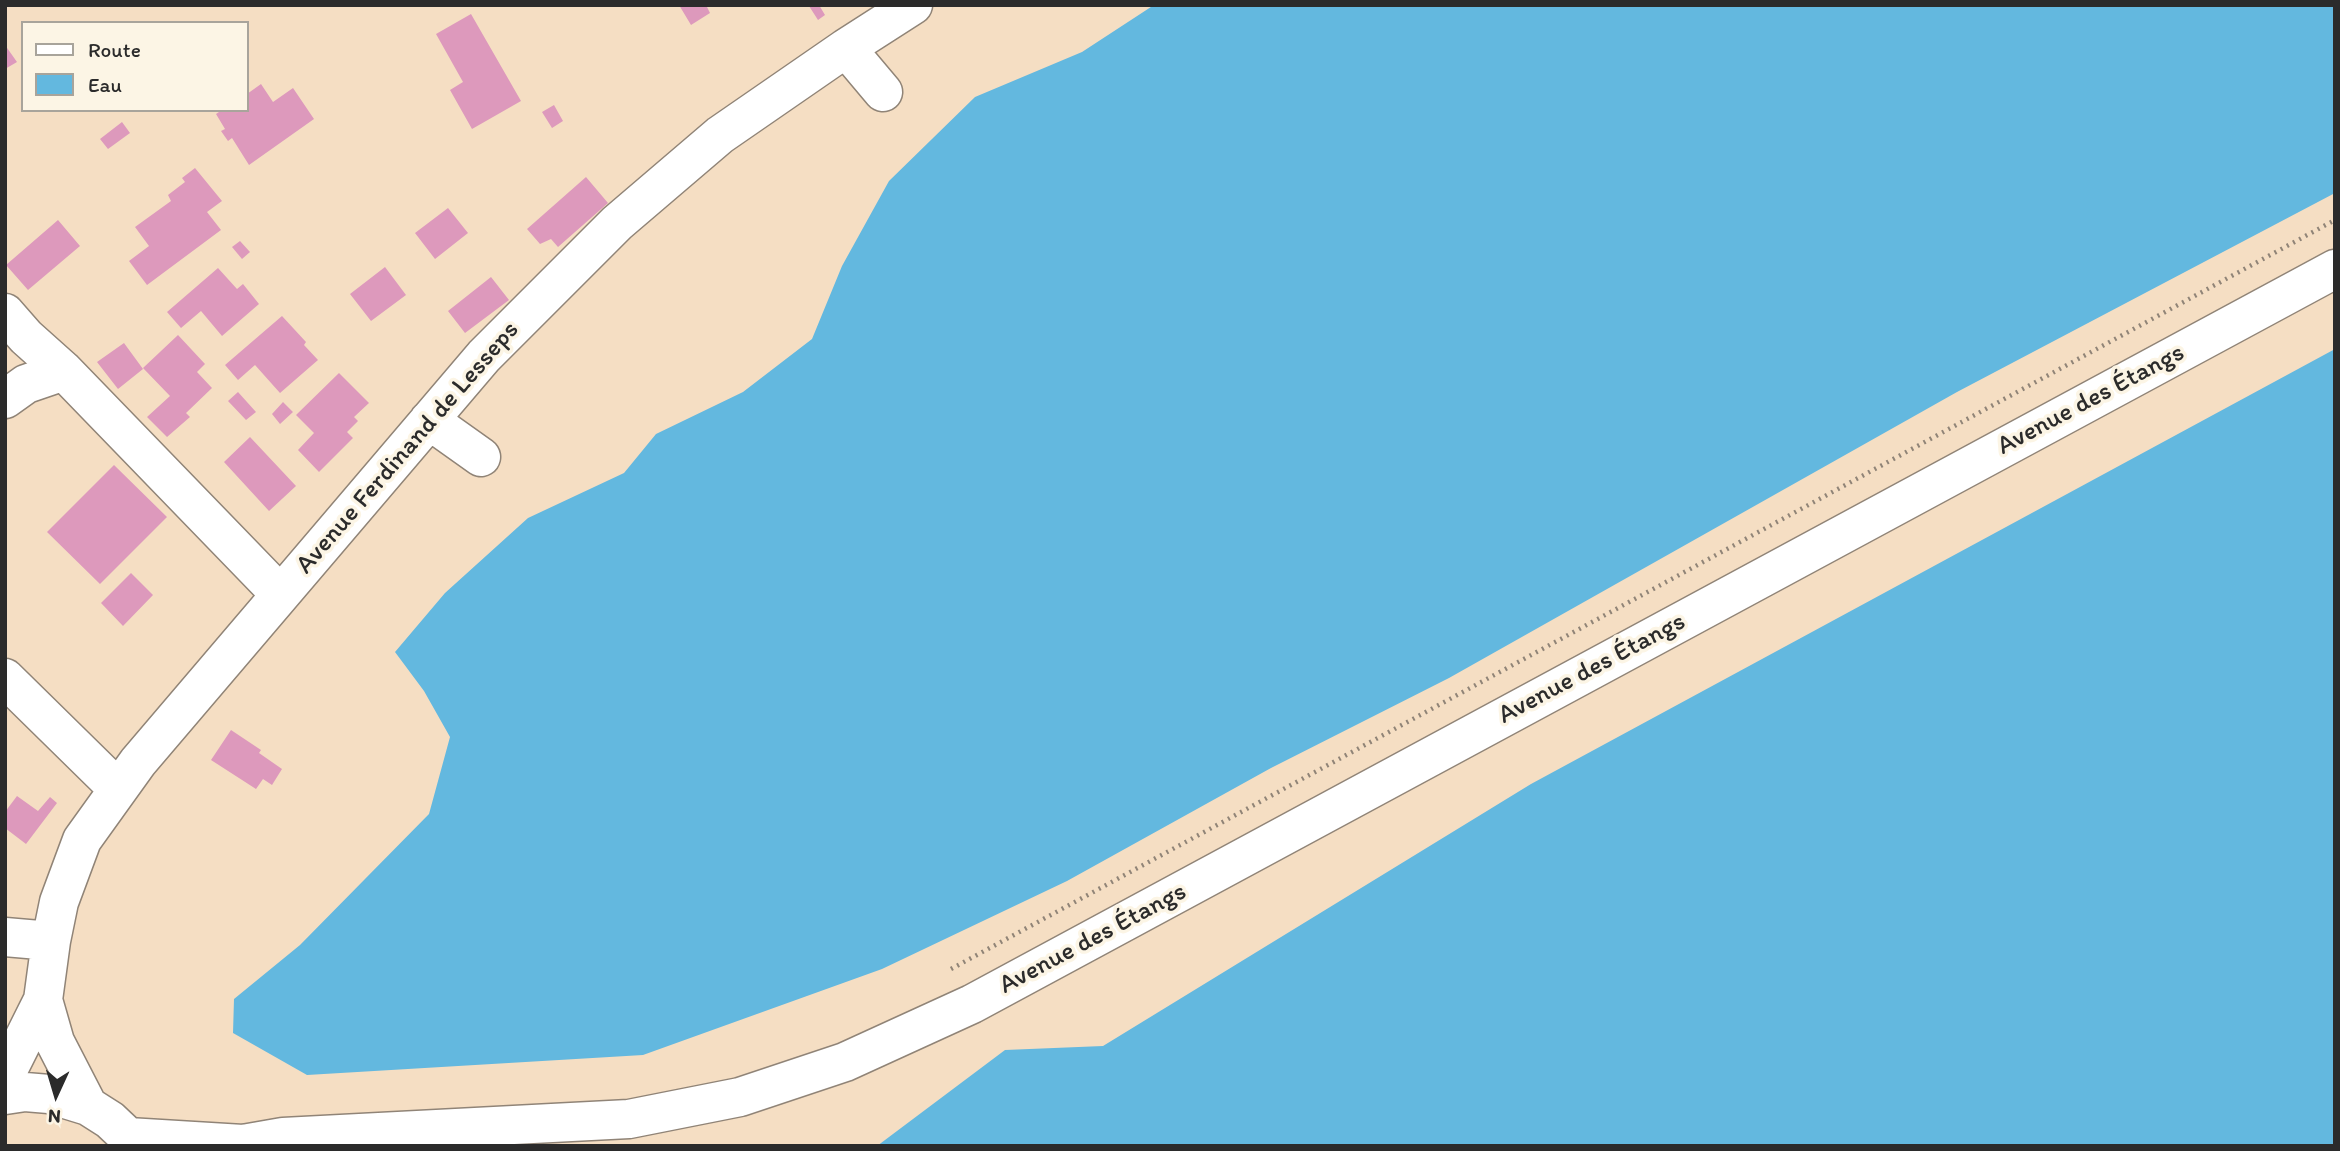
<!DOCTYPE html>
<html>
<head>
<meta charset="utf-8">
<style>
	body { margin:0 }
	#map { position:relative; width:2340px; height:1151px; overflow:hidden; background:#f5dec3; font-family:Itim,sans-serif }
	canvas { display:block }
	.frame { position:absolute; inset:0; border:7px solid #2b2b2b; pointer-events:none }
	.legend { position:absolute; left:21px; top:21px; width:228px; height:91px; box-sizing:border-box; background:#fcf5e5; border:2px solid #a8a49b; margin:0; padding:9px 12px; list-style:none; font-size:21px; color:#2b2b2b }
	.legend li { display:flex; align-items:center; gap:14px; height:35px }
	.legend b { width:35px; border:2px solid #a8a49b }
	.north { position:absolute; left:21px; top:1060px; width:70px; height:70px; -webkit-text-stroke:5px #fcf5e5; paint-order:stroke; rotate:184deg; font-size:19px; font-weight:700; line-height:28px; text-align:center; color:#2b2b2b }
	.north::after { content:''; display:block; margin:auto; width:24px; height:32px; background:#2b2b2b; clip-path:polygon(50% 0,100% 100%,50% 72%,0 100%) }
</style>
</head>
<body>
<div id="map">
<canvas width="2340" height="1151"></canvas>
<div class="frame"></div>
<ul class="legend">
<li><b style="height:9px;background:#fff"></b>Route</li>
<li><b style="height:19px;background:#63b8df"></b>Eau</li>
</ul>
<div class="north">N</div>
</div>
<script>
const ctx = document.querySelector('canvas').getContext('2d');
ctx.lineJoin = 'round';
function paint(path, color) {
  ctx.fillStyle = color;
  ctx.fill(path, 'evenodd');
}
function toPath(rows) {
  const path = new Path2D();
  for (const r of rows) {
    path.moveTo(r[0], r[1]);
    for (let i = 2; i < r.length; i += 2) path.lineTo(r[i], r[i + 1]);
  }
  return path;
}
function stroke(path, color, width, dash) {
  ctx.strokeStyle = color;
  ctx.lineWidth = width;
  ctx.lineCap = dash ? 'butt' : 'round';
  ctx.setLineDash(dash || []);
  ctx.stroke(path);
}
function drawText(font, color, halo, rows, align = 'center') {
  ctx.font = font + ' Itim,sans-serif';
  ctx.lineWidth = 7;
  ctx.setLineDash([]);
  ctx.textBaseline = 'middle';
  ctx.strokeStyle = halo;
  ctx.fillStyle = color;
  for (const [text, x, y, turn = 0] of rows) {
    ctx.save();
    ctx.translate(x, y);
    ctx.rotate((+turn || 0) * Math.PI / 180);
    ctx.textAlign = isNaN(turn) ? turn : align;
    if (halo) ctx.strokeText(text, 0, 0);
    ctx.fillText(text, 0, 0);
    ctx.restore();
  }
}
paint(toPath([
	[1154,5,2335,5,2335,193,1957,392,1449,678,1271,768,1067,881,882,969,643,1055,307,1075,233,1033,234,999,300,945,429,814,450,737,424,691,395,652,445,593,528,518,624,473,656,434,743,392,812,339,842,266,889,181,975,97,1082,52],
	[2335,349,2335,1146,877,1146,1005,1050,1103,1046,1531,784]
]), '#63b8df');
paint(toPath([
	[679,5,706,5,710,13,691,25],
	[811,5,819,5,825,15,818,20,809,6],
	[471,14,521,101,472,129,450,90,463,82,436,34],
	[5,45,17,62,5,69],
	[261,84,273,102,293,88,314,119,249,165,232,138,228,141,221,131,225,129,216,114,222,110,247,110,247,94],
	[554,105,563,121,552,128,542,112],
	[122,122,130,133,108,149,100,139],
	[195,168,222,201,207,212,221,230,147,285,129,261,149,246,135,227,171,201,168,195,185,182,182,178],
	[586,177,608,203,558,247,551,239,540,244,527,229],
	[448,208,468,233,435,259,415,233],
	[58,220,80,246,28,290,6,265],
	[240,241,250,252,242,259,232,247],
	[385,267,406,295,371,321,350,294],
	[218,268,237,289,243,284,259,304,222,336,201,311,181,328,167,312],
	[491,277,509,300,465,333,448,311],
	[282,316,306,342,304,345,318,360,280,393,255,365,238,380,225,365],
	[178,335,205,364,197,372,212,388,186,413,190,417,167,437,147,417,170,396,143,368],
	[124,343,143,369,118,389,97,362],
	[339,373,369,403,354,417,358,421,347,432,353,438,319,472,298,450,314,433,296,415],
	[238,392,256,412,246,420,228,401],
	[283,402,293,412,280,424,272,414],
	[250,437,296,486,269,511,224,462],
	[114,465,167,517,100,584,47,532],
	[131,573,153,595,123,626,101,603],
	[231,730,261,750,259,753,282,769,272,785,263,779,256,789,211,760],
	[17,796,38,811,50,797,57,803,26,844,5,828,5,812]
]), '#dd99bc');
const minor = toPath([
	[846,48,883,92],
	[5,313,26,337,64,371,280,594],
	[5,399,26,384,64,371],
	[429,420,481,457],
	[5,678,118,789],
	[5,937,51,941],
	[43,1000,55,1042,88,1106],
	[5,1076,43,1000,51,941,59,902,82,840,138,762,484,356,617,223,720,135,846,48,913,5],
	[5,1095,25,1092,49,1094,88,1106,110,1120,128,1137,133,1146],
	[128,1137,243,1144,283,1137,629,1119,740,1097,845,1062,972,1004,2335,269]
]);
stroke(minor, '#908477', 41);
stroke(toPath([
	[951,969,2335,220]
]), '#908477', 4.5, [2, 5]);
stroke(minor, '#fff', 38);
drawText('26px', '#2b2b2b', '#fcf5e5', [
	["Avenue des Étangs",2091,400,-28],
	["Avenue Ferdinand de Lesseps",408,448,-49],
	["Avenue des Étangs",1592,669,-28],
	["Avenue des Étangs",1093,939,-28]
]);
</script>
</body>
</html>
